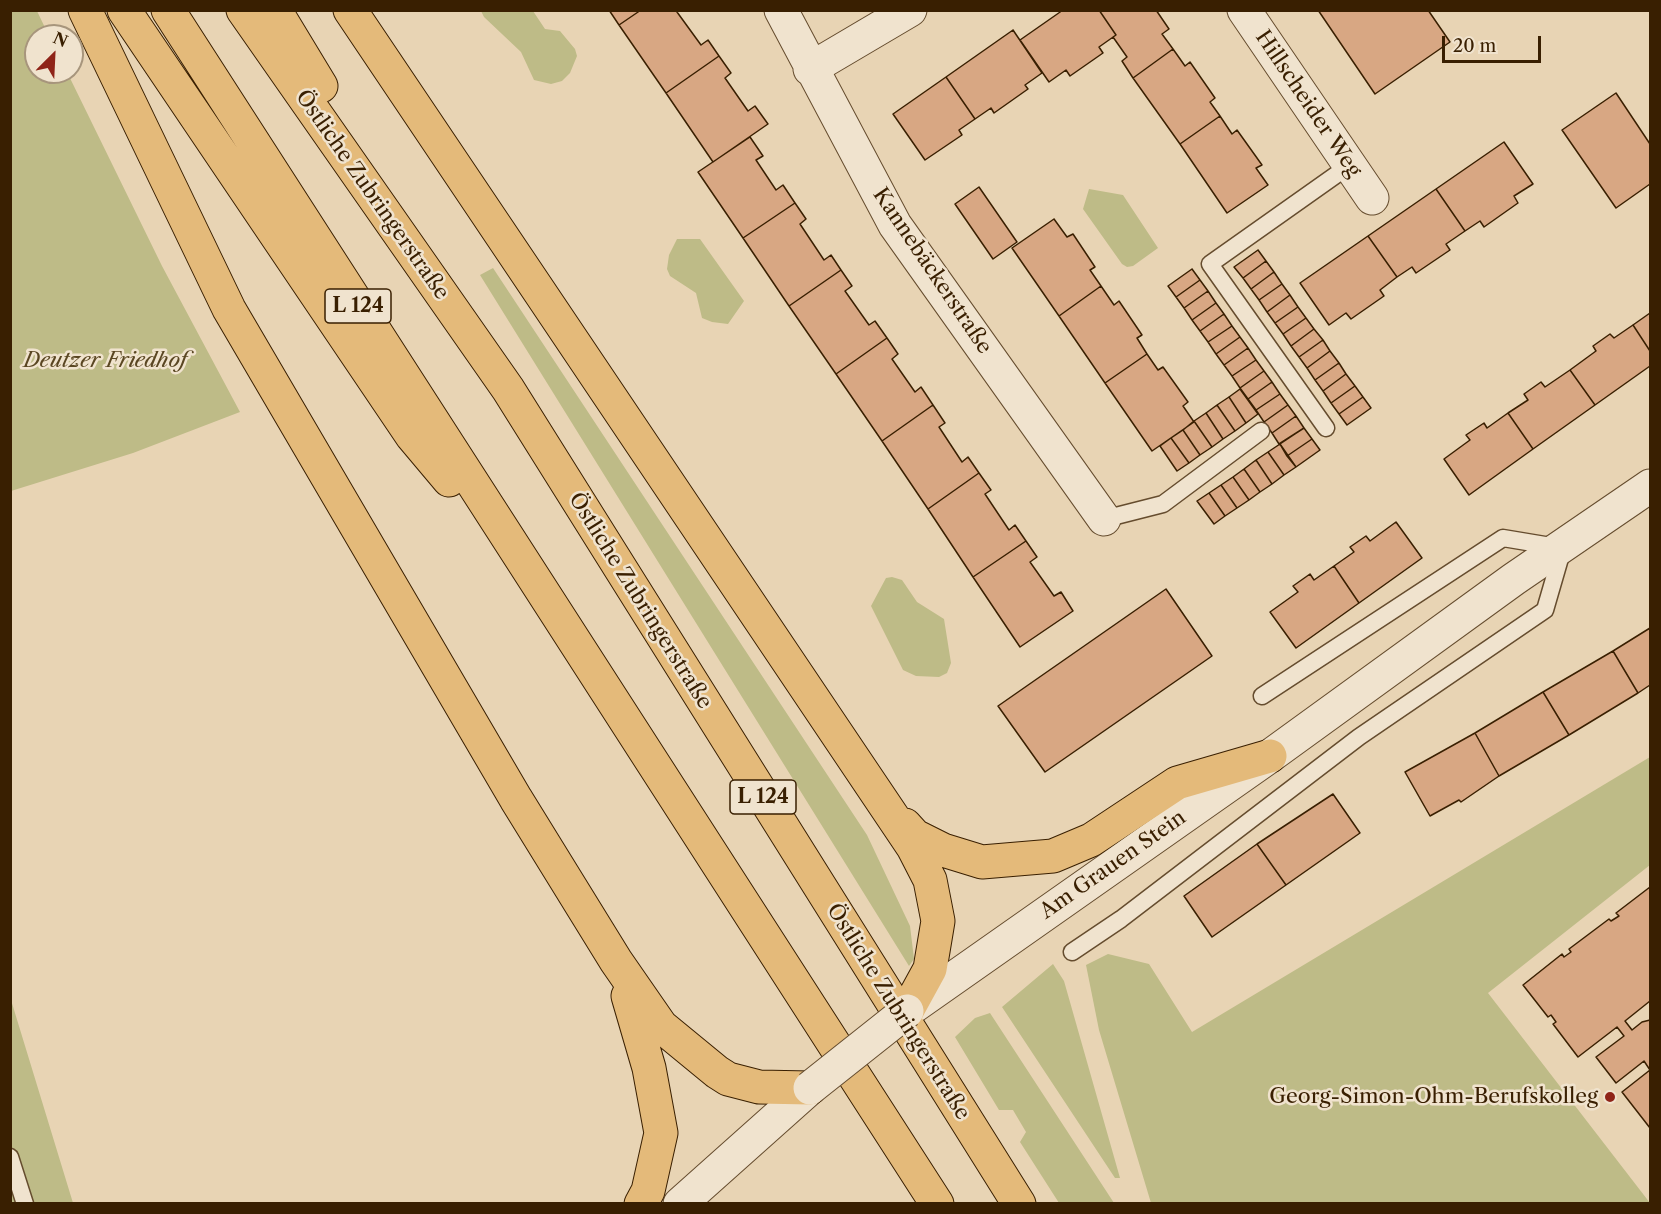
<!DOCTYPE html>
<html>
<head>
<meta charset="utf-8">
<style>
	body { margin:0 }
	#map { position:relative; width:1661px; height:1214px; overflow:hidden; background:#e8d4b4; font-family:"Libre Caslon Text",serif }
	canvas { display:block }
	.frame { position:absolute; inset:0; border:12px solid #391f01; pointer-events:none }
	.north { position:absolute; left:24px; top:24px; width:60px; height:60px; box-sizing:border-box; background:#f0e3ce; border:2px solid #a7957c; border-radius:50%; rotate:24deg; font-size:16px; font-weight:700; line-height:24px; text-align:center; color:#391f01 }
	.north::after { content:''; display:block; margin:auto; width:21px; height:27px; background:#8f2418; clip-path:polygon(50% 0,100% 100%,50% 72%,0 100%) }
	.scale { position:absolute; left:1442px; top:36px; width:99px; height:27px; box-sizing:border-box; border:3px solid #391f01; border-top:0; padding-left:8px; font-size:18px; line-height:21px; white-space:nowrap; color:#391f01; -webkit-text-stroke:4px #f0e3ce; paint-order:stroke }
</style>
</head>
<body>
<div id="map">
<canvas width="1661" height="1214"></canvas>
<div class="frame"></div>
<div class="north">N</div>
<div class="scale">20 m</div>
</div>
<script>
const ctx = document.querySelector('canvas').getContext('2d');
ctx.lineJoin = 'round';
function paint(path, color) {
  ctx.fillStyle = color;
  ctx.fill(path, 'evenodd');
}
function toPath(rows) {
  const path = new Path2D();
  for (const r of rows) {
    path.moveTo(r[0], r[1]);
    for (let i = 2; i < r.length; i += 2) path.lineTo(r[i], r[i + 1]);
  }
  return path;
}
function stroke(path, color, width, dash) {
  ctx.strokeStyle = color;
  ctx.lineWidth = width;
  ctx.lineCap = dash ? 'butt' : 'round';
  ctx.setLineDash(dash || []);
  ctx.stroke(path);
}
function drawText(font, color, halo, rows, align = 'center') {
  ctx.font = font + ' "Libre Caslon Text",serif';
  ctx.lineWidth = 5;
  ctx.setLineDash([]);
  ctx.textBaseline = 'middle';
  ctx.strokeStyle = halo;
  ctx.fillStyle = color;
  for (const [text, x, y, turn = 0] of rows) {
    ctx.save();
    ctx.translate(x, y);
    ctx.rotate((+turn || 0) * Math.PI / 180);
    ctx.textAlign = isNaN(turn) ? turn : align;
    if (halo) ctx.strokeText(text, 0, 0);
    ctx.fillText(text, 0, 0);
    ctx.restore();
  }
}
paint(toPath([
	[11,10,37,11,49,36,36,36,36,72,67,72,162,266,240,412,133,453,11,491],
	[481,11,533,11,545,29,560,31,575,49,577,56,570,73,562,81,551,84,534,80,521,52,484,17],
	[1089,189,1123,195,1158,248,1133,266,1127,267,1122,264,1083,209],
	[677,239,700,239,744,301,728,324,712,322,702,318,696,293,670,276,667,269,669,255],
	[493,268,867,835,910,926,914,959,909,966,480,275],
	[892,577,902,580,917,602,944,619,951,663,947,673,939,677,916,676,903,670,871,606,886,578],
	[1650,757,1650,865,1488,993,1650,1203,1151,1203,1099,1030,1086,965,1108,954,1149,964,1192,1032],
	[1053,964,1064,981,1120,1178,1115,1178,1002,1007],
	[11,1000,73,1203,11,1203],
	[990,1013,1114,1203,1059,1203,1020,1142,1026,1132,1013,1110,999,1110,955,1037,975,1018]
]), '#bebb87');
const building = toPath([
	[609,10,641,10,619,25,609,10],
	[641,10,679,10,677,12,701,45,708,40,719,56,666,93,619,25,641,10],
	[1063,10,1099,10,1116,35,1099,47,1103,53,1070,76,1066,70,1049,82,1020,40,1063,10],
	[1099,10,1156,10,1169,29,1162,34,1173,49,1133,78,1122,61,1127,57,1113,37,1116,35,1099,10],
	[1318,10,1428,10,1450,42,1375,94,1318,10],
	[1013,30,1042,73,1025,85,1028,89,994,113,991,108,975,119,946,77,1013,30],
	[1173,49,1185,66,1190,62,1215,98,1210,102,1220,116,1180,144,1133,78,1173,49],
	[719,56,731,73,725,78,748,111,755,106,768,124,713,162,666,93,719,56],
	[946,77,975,119,959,130,962,135,925,160,893,114,946,77],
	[1616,93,1650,144,1650,184,1616,208,1562,130,1616,93],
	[1220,116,1232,134,1237,130,1262,165,1256,168,1268,185,1227,213,1180,144,1220,116],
	[750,137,763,156,756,160,776,190,783,185,795,203,743,238,698,172,750,137],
	[1504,142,1533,184,1514,196,1518,203,1484,227,1480,221,1465,231,1436,189,1504,142],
	[979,187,1017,242,993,259,955,204,979,187],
	[1436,189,1465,231,1446,244,1450,250,1416,273,1412,267,1397,277,1368,236,1436,189],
	[795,203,806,219,800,224,824,260,831,255,841,270,789,306,743,238,795,203],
	[1054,219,1067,237,1073,234,1095,267,1090,270,1101,286,1059,316,1012,248,1054,219],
	[1368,236,1397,277,1380,290,1384,296,1351,319,1346,313,1329,325,1300,283,1368,236],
	[1258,250,1266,261,1243,278,1234,267,1258,250],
	[1266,261,1274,272,1251,289,1243,278,1266,261],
	[1192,269,1200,280,1176,297,1168,286,1192,269],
	[841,270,852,286,845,291,869,325,875,321,887,338,836,374,789,306,841,270],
	[1274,272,1282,284,1259,300,1251,289,1274,272],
	[1200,280,1208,291,1184,308,1176,297,1200,280],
	[1282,284,1290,295,1267,312,1259,300,1282,284],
	[1101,286,1114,305,1119,301,1142,335,1137,338,1147,354,1105,383,1059,316,1101,286],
	[1208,291,1216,303,1192,320,1184,308,1208,291],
	[1290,295,1298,307,1275,323,1267,312,1290,295],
	[1216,303,1224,314,1200,331,1192,320,1216,303],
	[1298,307,1306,318,1283,334,1275,323,1298,307],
	[1650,313,1650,351,1633,325,1650,313],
	[1224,314,1232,326,1208,342,1200,331,1224,314],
	[1306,318,1314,329,1291,346,1283,334,1306,318],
	[1633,325,1650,351,1650,366,1595,405,1570,370,1596,351,1593,346,1610,334,1614,338,1633,325],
	[1232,326,1240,337,1216,354,1208,342,1232,326],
	[1314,329,1323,340,1299,357,1291,346,1314,329],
	[1240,337,1248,348,1224,365,1216,354,1240,337],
	[887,338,898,354,892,359,915,392,921,387,933,405,882,441,836,374,887,338],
	[1323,340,1330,351,1307,368,1299,357,1323,340],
	[1248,348,1256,360,1232,376,1224,365,1248,348],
	[1330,351,1339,363,1315,380,1307,368,1330,351],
	[1147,354,1158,370,1163,367,1188,402,1183,406,1194,422,1152,451,1105,383,1147,354],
	[1256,360,1264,371,1240,388,1232,376,1256,360],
	[1339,363,1346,374,1323,391,1315,380,1339,363],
	[1570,370,1595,405,1533,449,1508,413,1528,400,1524,394,1541,382,1545,387,1570,370],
	[1264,371,1272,382,1248,399,1240,388,1264,371],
	[1346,374,1355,386,1331,403,1323,391,1346,374],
	[1272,382,1280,394,1256,410,1248,399,1272,382],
	[1355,386,1363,397,1339,414,1331,403,1355,386],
	[1240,389,1258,414,1246,423,1229,397,1240,389],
	[1280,394,1288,405,1264,422,1256,410,1280,394],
	[1229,397,1246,423,1235,431,1217,405,1229,397],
	[1363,397,1371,408,1347,425,1339,414,1363,397],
	[933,405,945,423,939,427,962,462,968,457,979,473,928,509,882,441,933,405],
	[1217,405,1235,431,1223,439,1206,413,1217,405],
	[1288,405,1296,416,1272,433,1264,422,1288,405],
	[1206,413,1223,439,1212,447,1194,421,1206,413],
	[1508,413,1533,449,1469,495,1444,459,1470,440,1466,435,1484,423,1487,428,1508,413],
	[1296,416,1304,428,1279,444,1272,433,1296,416],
	[1194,421,1212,447,1200,455,1183,430,1194,421],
	[1304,428,1312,439,1287,456,1280,444,1304,428],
	[1183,430,1200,455,1189,463,1171,438,1183,430],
	[1171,438,1189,463,1177,471,1160,446,1171,438],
	[1312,439,1320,450,1296,467,1287,456,1312,439],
	[1280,444,1296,467,1284,475,1268,452,1280,444],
	[1268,452,1284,475,1272,484,1256,460,1268,452],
	[1256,460,1272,484,1260,492,1244,469,1256,460],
	[1244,469,1260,492,1249,500,1233,477,1244,469],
	[979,473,991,490,985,494,1009,530,1015,525,1026,541,973,577,928,509,979,473],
	[1233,477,1249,500,1237,508,1221,485,1233,477],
	[1221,485,1237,508,1225,516,1209,493,1221,485],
	[1209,493,1225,516,1214,524,1197,501,1209,493],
	[1396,522,1422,558,1359,603,1334,566,1354,552,1350,547,1366,536,1370,541,1396,522],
	[1026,541,1037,557,1030,562,1054,596,1061,592,1073,611,1020,647,973,577,1026,541],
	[1334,566,1359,603,1296,648,1270,612,1298,592,1293,586,1310,574,1314,580,1334,566],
	[1166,589,1212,656,1045,772,998,706,1166,589],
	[1650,628,1650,685,1638,693,1613,651,1650,628],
	[1613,651,1638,693,1569,735,1543,692,1613,651],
	[1543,692,1569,735,1499,776,1475,733,1543,692],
	[1475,733,1499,776,1461,802,1459,800,1430,816,1405,772,1475,733],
	[1333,794,1360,833,1286,885,1257,844,1333,794],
	[1257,844,1286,885,1212,937,1184,896,1257,844],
	[1650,887,1650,1001,1625,1021,1632,1030,1642,1022,1650,1020,1650,1070,1644,1061,1616,1083,1596,1057,1624,1036,1617,1027,1578,1057,1553,1024,1556,1022,1551,1015,1548,1017,1523,985,1562,954,1564,957,1571,952,1569,949,1609,919,1611,921,1619,916,1616,913,1650,887],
	[1650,1070,1650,1128,1622,1092,1650,1070]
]);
paint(building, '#d8a783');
stroke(building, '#391f01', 1.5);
const service = toPath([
	[1326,428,1210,264,1350,165],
	[1104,519,1163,504,1261,431],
	[1072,952,1121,919,1359,737,1545,610,1563,548,1503,538,1262,696],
	[10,1157,25,1204]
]);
const minor = toPath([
	[781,10,895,225,1104,519],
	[1244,10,1372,198],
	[810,69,910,10]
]);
const tertiary = toPath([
	[907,1011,1270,756,1514,579,1650,486],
	[680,1204,810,1088]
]);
const trunk = toPath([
	[85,10,229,309,516,799,616,961,661,1026,717,1072,728,1079,759,1087,810,1088],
	[350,10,913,847,930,880,938,921,930,969,907,1011],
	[905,825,915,836,943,850,982,862,1053,856,1091,840,1177,783,1270,756],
	[628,996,649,1068,661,1133,648,1191,641,1204]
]);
const motorway = toPath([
	[124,10,412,436,449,480],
	[168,10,937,1204],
	[243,10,508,389,1019,1204],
	[275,10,321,86]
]);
stroke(service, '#654c2e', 19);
stroke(minor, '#654c2e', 35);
stroke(tertiary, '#654c2e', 35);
stroke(trunk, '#391f01', 35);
stroke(motorway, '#391f01', 35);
stroke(service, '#f0e3ce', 16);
stroke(minor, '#f0e3ce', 33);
stroke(tertiary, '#f0e3ce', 33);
stroke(trunk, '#e4ba7a', 33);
stroke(motorway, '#e4ba7a', 33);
const tertiaryBridge = toPath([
	[810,1088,907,1011]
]);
stroke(tertiaryBridge, '#654c2e', 35, []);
stroke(tertiaryBridge, '#f0e3ce', 33);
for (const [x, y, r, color] of [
	[1610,1097,6,"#8f2418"]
]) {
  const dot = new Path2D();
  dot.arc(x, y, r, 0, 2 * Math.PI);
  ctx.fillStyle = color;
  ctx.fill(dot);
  stroke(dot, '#f0e3ce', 2);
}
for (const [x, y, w] of [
	[358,306,66],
	[763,797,66]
]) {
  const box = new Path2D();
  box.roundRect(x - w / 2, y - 17, w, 34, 4.5);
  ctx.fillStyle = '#f0e3ce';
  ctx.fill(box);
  stroke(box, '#391f01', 1.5);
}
drawText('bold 20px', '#391f01', null, [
	["L 124",358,306],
	["L 124",763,797]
]);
drawText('21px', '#391f01', '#f0e3ce', [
	["Hillscheider Weg",1308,104,56],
	["Östliche Zubringerstraße",372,195,55],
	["Kannebäckerstraße",932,271,56],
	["Östliche Zubringerstraße",640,601,58],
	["Am Grauen Stein",1113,865,-35],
	["Östliche Zubringerstraße",898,1012,58]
]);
drawText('italic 21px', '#5a4622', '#f0e3ce', [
	["Deutzer Friedhof",105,361]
]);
drawText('21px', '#391f01', '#f0e3ce', [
	["Georg-Simon-Ohm-Berufskolleg",1598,1097]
], 'right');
</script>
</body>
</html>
